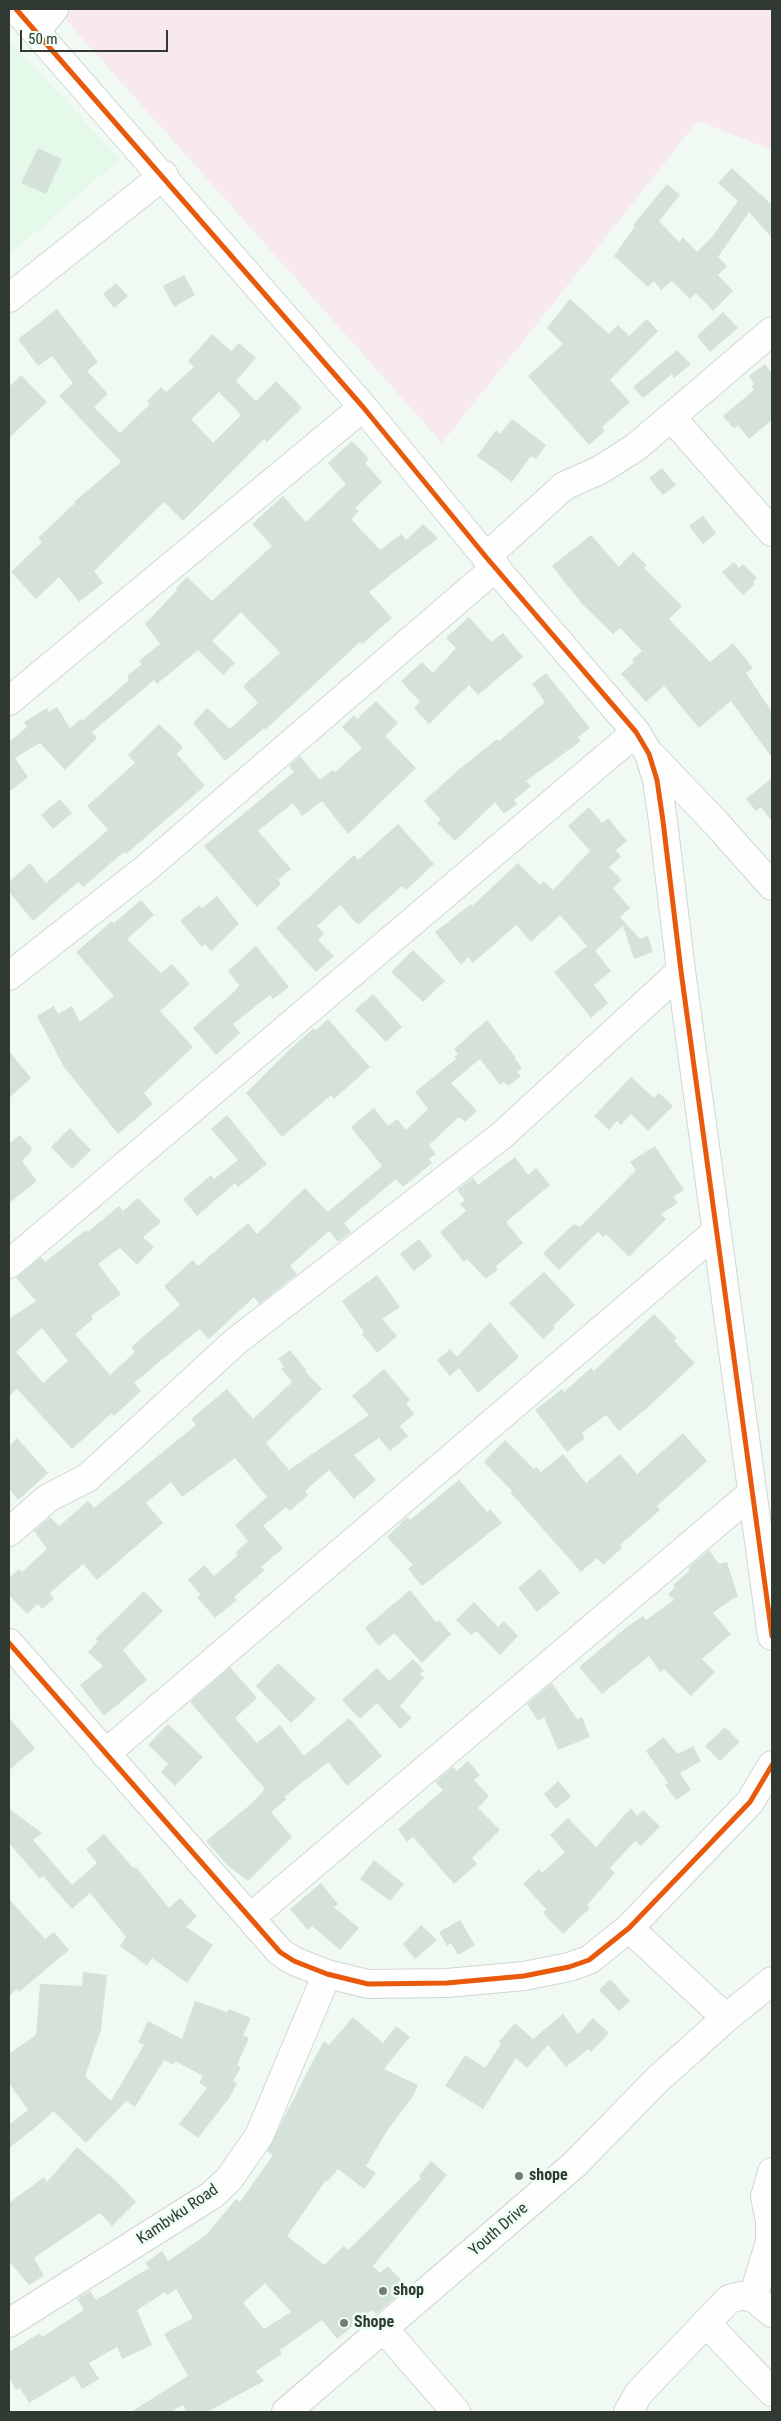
<!DOCTYPE html>
<html>
<head>
<meta charset="utf-8">
<style>
	body { margin:0 }
	#map { position:relative; width:781px; height:2421px; overflow:hidden; background:#f0faf3; font-family:"Roboto Condensed",sans-serif }
	canvas { display:block }
	.frame { position:absolute; inset:0; border:10px solid #303932; pointer-events:none }
	.scale { position:absolute; left:20px; top:30px; width:148px; height:22px; box-sizing:border-box; border:2px solid #303932; border-top:0; padding-left:6px; font-size:15px; line-height:18px; white-space:nowrap; color:#303932; -webkit-text-stroke:4px #ecfef1; paint-order:stroke }
</style>
</head>
<body>
<div id="map">
<canvas width="781" height="2421"></canvas>
<div class="frame"></div>
<div class="scale">50 m</div>
</div>
<script>
const ctx = document.querySelector('canvas').getContext('2d');
ctx.lineJoin = 'round';
function paint(path, color) {
  ctx.fillStyle = color;
  ctx.fill(path, 'evenodd');
}
function toPath(rows) {
  const path = new Path2D();
  for (const r of rows) {
    path.moveTo(r[0], r[1]);
    for (let i = 2; i < r.length; i += 2) path.lineTo(r[i], r[i + 1]);
  }
  return path;
}
function stroke(path, color, width, dash) {
  ctx.strokeStyle = color;
  ctx.lineWidth = width;
  ctx.lineCap = dash ? 'butt' : 'round';
  ctx.setLineDash(dash || []);
  ctx.stroke(path);
}
function drawText(font, color, halo, rows, align = 'center') {
  ctx.font = font + ' "Roboto Condensed",sans-serif';
  ctx.lineWidth = 5;
  ctx.setLineDash([]);
  ctx.textBaseline = 'middle';
  ctx.strokeStyle = halo;
  ctx.fillStyle = color;
  for (const [text, x, y, turn = 0] of rows) {
    ctx.save();
    ctx.translate(x, y);
    ctx.rotate((+turn || 0) * Math.PI / 180);
    ctx.textAlign = isNaN(turn) ? turn : align;
    if (halo) ctx.strokeText(text, 0, 0);
    ctx.fillText(text, 0, 0);
    ctx.restore();
  }
}
paint(toPath([
	[9,41,120,159,9,255]
]), '#e4f9ea');
paint(toPath([
	[71,9,772,9,772,150,698,121,442,443,64,18]
]), '#f7e9ef');
paint(toPath([
	[38,148,62,159,46,194,21,183],
	[732,168,772,205,772,238,749,212,718,257,727,266,718,275,733,291,713,311,696,293,690,299,672,281,661,290,654,281,648,287,614,256,635,226,633,225,667,184,680,195,659,221,679,242,683,237,697,252,712,237,738,201,718,183],
	[184,275,195,295,174,307,163,286],
	[116,283,128,296,114,308,103,294],
	[570,299,609,334,618,325,629,336,647,319,658,331,610,380,630,402,602,427,605,431,589,445,528,376,563,344,547,328],
	[57,309,98,362,87,371,108,394,94,407,120,433,150,404,147,401,161,387,166,392,194,367,188,361,212,334,231,351,239,343,256,358,236,381,256,401,276,381,302,408,267,442,264,439,183,521,164,502,94,571,103,583,79,602,59,577,36,599,11,572,42,542,38,538,75,503,74,502,121,462,59,396,73,383,52,356,38,366,18,339],
	[219,392,241,415,213,443,191,419],
	[723,312,738,328,710,352,697,336],
	[677,350,691,364,674,378,672,374,643,398,633,387],
	[765,364,772,374,772,420,749,439,738,425,734,429,723,416,754,390,751,386,754,384,749,376],
	[21,375,47,402,9,438,9,387],
	[512,419,546,445,536,459,531,456,512,482,477,456,496,430,500,434],
	[352,441,369,459,365,463,382,482,355,508,359,511,351,519,380,550,401,534,406,540,423,524,438,538,369,592,392,618,362,644,360,642,265,730,264,728,225,761,193,723,207,708,230,729,258,703,243,686,280,653,241,612,212,641,235,663,223,675,198,650,157,684,154,680,92,732,97,738,65,770,40,743,15,758,28,777,9,792,9,742,27,727,24,722,47,708,49,712,57,707,70,728,81,719,82,721,129,680,127,676,142,664,139,661,160,644,145,624,177,590,176,588,187,577,212,601,272,546,252,524,283,496,306,522,346,484,328,463],
	[662,468,676,485,663,495,649,478],
	[703,516,716,533,703,544,689,526],
	[591,535,619,567,633,552,647,565,644,568,682,606,669,619,710,662,733,643,753,668,746,673,772,712,772,758,731,701,699,728,664,686,646,702,621,674,634,662,632,660,642,651,620,628,613,634,583,605,552,566],
	[734,562,739,568,743,564,757,578,753,582,755,584,743,595,722,572],
	[469,617,491,642,503,633,523,657,478,695,469,685,429,724,414,708,420,702,401,681,422,662,433,673,456,648,446,638],
	[546,673,590,728,578,737,581,741,526,781,531,786,514,800,517,804,504,814,495,802,455,841,437,823,441,820,424,801,457,771,497,739,499,741,545,702,532,684],
	[376,701,398,723,385,736,416,768,348,834,322,801,302,816,293,803,258,831,291,869,278,880,281,884,257,907,204,846,294,772,289,766,300,756,320,780,332,770,335,772,362,748,342,727,354,715,357,719],
	[159,724,183,747,177,754,205,786,126,854,124,852,83,887,78,882,33,921,9,892,9,882,30,863,46,883,108,830,87,806,135,763,128,755],
	[772,778,772,822,761,807,756,811,746,799],
	[60,799,72,813,53,829,41,815],
	[589,807,602,823,608,818,627,841,616,850,621,857,609,867,622,880,613,888,630,908,620,917,640,939,648,936,653,952,634,959,623,926,595,951,611,971,594,985,608,1003,591,1018,554,972,587,946,560,915,531,942,516,925,473,963,468,957,461,965,435,932,471,904,472,906,518,863,540,885,544,881,553,890,590,851,568,826],
	[398,824,434,864,406,890,402,886,358,925,340,905,317,926,324,934,318,940,334,956,316,972,276,928,354,855,358,860],
	[217,896,239,924,211,951,205,944,202,947,180,921,199,905,202,908],
	[141,900,154,915,127,939,161,973,172,964,190,984,160,1011,193,1047,144,1093,153,1104,118,1134,64,1067,37,1016,54,1006,58,1014,72,1006,80,1022,114,996,76,952,112,921,114,923],
	[256,946,289,987,273,999,270,995,233,1024,240,1033,216,1055,193,1028,236,990,239,985,228,971],
	[413,950,445,981,423,1002,391,972],
	[373,994,402,1027,386,1042,355,1010],
	[328,1019,370,1067,334,1099,331,1095,282,1137,246,1093,289,1050,314,1028,316,1030],
	[487,1020,516,1058,515,1059,522,1068,517,1072,521,1076,508,1086,504,1082,500,1085,480,1059,451,1083,477,1111,465,1122,459,1117,429,1145,436,1154,429,1159,432,1163,403,1187,396,1179,344,1223,351,1232,338,1242,329,1231,290,1266,297,1274,259,1304,254,1297,209,1339,199,1329,134,1383,141,1391,114,1416,112,1413,72,1449,17,1389,9,1396,9,1319,36,1301,16,1278,41,1257,45,1262,86,1230,88,1232,119,1206,123,1211,138,1198,161,1222,143,1237,154,1247,137,1265,120,1248,98,1264,121,1294,91,1316,93,1319,75,1334,110,1375,135,1352,131,1347,180,1305,164,1286,193,1260,198,1266,248,1223,257,1234,305,1188,328,1212,382,1166,351,1127,374,1108,388,1126,397,1119,406,1130,428,1109,415,1092,456,1059,454,1057,458,1054,454,1049],
	[42,1328,68,1361,43,1383,16,1352],
	[9,1051,31,1078,9,1098],
	[631,1077,654,1098,659,1093,673,1106,648,1131,631,1114,621,1125,617,1121,609,1130,594,1116],
	[227,1115,267,1164,238,1187,235,1183,197,1216,183,1199,211,1175,214,1179,238,1160,211,1129],
	[70,1128,91,1150,72,1169,51,1147],
	[20,1135,33,1149,22,1161,37,1181,9,1203,9,1144],
	[655,1146,684,1190,673,1197,678,1203,661,1214,666,1219,629,1257,606,1234,603,1237,598,1232,559,1270,543,1253,574,1224,580,1227,636,1170,630,1162],
	[515,1157,528,1175,536,1168,550,1185,506,1222,523,1243,496,1266,498,1269,486,1279,467,1259,464,1262,440,1232,466,1211,460,1204,465,1200,457,1190,473,1178,478,1185],
	[419,1239,432,1256,414,1271,400,1254],
	[544,1272,575,1305,553,1326,555,1328,543,1339,509,1303],
	[377,1275,400,1307,382,1319,397,1336,377,1353,362,1334,364,1332,342,1301],
	[654,1314,677,1338,674,1341,695,1363,647,1408,619,1431,606,1415,582,1433,585,1438,567,1452,535,1410,562,1389,564,1392,591,1368,594,1371],
	[490,1322,519,1357,478,1393,459,1368,450,1376,437,1360,450,1349,457,1357],
	[290,1350,306,1370,305,1371,322,1389,266,1443,289,1470,369,1415,352,1396,384,1369,410,1400,406,1403,414,1414,400,1426,408,1436,390,1451,379,1438,354,1455,376,1480,354,1499,329,1470,305,1491,308,1495,290,1511,286,1507,263,1526,283,1548,261,1567,265,1570,234,1597,237,1600,215,1618,197,1597,201,1595,188,1580,204,1565,214,1576,238,1555,236,1552,248,1541,235,1525,267,1497,235,1458,182,1497,171,1482,146,1503,163,1523,97,1580,83,1564,50,1593,54,1599,42,1609,38,1604,27,1614,9,1595,9,1578,19,1569,22,1572,47,1549,34,1531,50,1517,59,1526,88,1501,94,1508,196,1425,191,1419,227,1389,253,1419,292,1382,281,1369,284,1367,278,1359],
	[683,1433,707,1461,657,1506,660,1510,620,1545,622,1548,603,1565,597,1558,581,1572,510,1492,512,1491,484,1462,505,1440,534,1469,536,1467,541,1472,563,1454,586,1483,620,1454,637,1474],
	[17,1438,48,1473,18,1500,9,1489,9,1446],
	[459,1480,487,1512,490,1509,502,1523,422,1586,408,1569,413,1565,387,1537,407,1517,410,1520],
	[709,1550,719,1564,727,1562,738,1597,732,1599,713,1613,731,1634,702,1659,715,1672,691,1696,664,1669,660,1672,649,1656,602,1694,579,1667,628,1626,643,1616,646,1620,674,1600,668,1594,675,1587,673,1585,690,1570,688,1568],
	[540,1569,560,1593,537,1612,518,1588],
	[410,1590,436,1622,439,1620,451,1634,422,1663,394,1633,379,1646,365,1628],
	[144,1591,163,1611,123,1650,147,1680,104,1716,80,1685,103,1666,88,1652,98,1641,95,1639],
	[474,1602,498,1627,504,1621,518,1636,500,1655,476,1631,471,1635,456,1620],
	[413,1659,424,1671,420,1674,424,1678,400,1706,412,1718,400,1729,377,1703,360,1719,342,1700,377,1668,389,1681],
	[278,1663,316,1699,291,1723,256,1686],
	[230,1667,257,1698,235,1718,257,1743,280,1725,304,1756,349,1718,382,1756,347,1786,328,1762,284,1797,287,1799,271,1812,292,1837,248,1881,229,1867,206,1841,251,1804,265,1789,190,1702],
	[552,1683,577,1719,582,1717,590,1737,558,1750,544,1717,538,1721,527,1704],
	[9,1718,35,1748,9,1770],
	[168,1724,203,1757,175,1786,161,1772,168,1764,148,1745],
	[725,1727,740,1742,720,1761,705,1746],
	[663,1737,678,1754,693,1746,701,1761,680,1773,691,1790,676,1800,665,1785,668,1783,646,1751],
	[468,1761,480,1775,474,1780,489,1796,478,1808,500,1830,472,1858,477,1864,454,1884,413,1837,407,1842,398,1829,443,1790,435,1782,453,1767,457,1771],
	[558,1781,571,1796,556,1809,544,1794],
	[631,1808,637,1816,643,1810,660,1826,641,1846,635,1841,610,1868,615,1873,587,1905,590,1908,563,1934,543,1913,546,1909,523,1884,539,1869,542,1873,565,1852,550,1835,568,1818,596,1847],
	[9,1809,42,1833,33,1840,72,1885,97,1863,86,1849,104,1834,134,1869,136,1867,169,1908,180,1898,197,1916,186,1927,213,1945,187,1983,152,1958,147,1966,120,1946,126,1937,90,1893,72,1909,43,1876,40,1879,9,1843],
	[374,1860,404,1884,390,1901,360,1879],
	[321,1883,338,1904,334,1907,359,1928,340,1950,312,1926,308,1930,290,1909],
	[9,1899,45,1939,54,1932,69,1950,19,1992,17,1989,9,1996],
	[460,1920,475,1945,458,1955,451,1943,447,1946,439,1932],
	[421,1925,437,1940,415,1959,403,1944],
	[83,1972,107,1975,101,2030,85,2076,111,2101,144,2045,138,2042,148,2021,182,2039,195,2001,227,2012,229,2009,251,2018,243,2035,249,2038,237,2065,241,2067,233,2081,237,2083,230,2097,198,2138,179,2124,207,2088,199,2083,203,2076,175,2061,174,2065,164,2060,135,2107,126,2101,86,2143,53,2111,42,2122,9,2148,9,2125,28,2110,9,2083,9,2054,36,2035,40,1984,82,1986],
	[610,1979,630,2001,619,2011,599,1990],
	[563,2014,578,2034,593,2018,609,2033,591,2052,588,2049,566,2067,548,2045,527,2068,516,2058,483,2109,445,2086,465,2055,485,2068,501,2044,499,2042,515,2023,533,2039],
	[353,2017,383,2043,396,2026,410,2037,384,2069,418,2085,413,2096,387,2131,366,2166,376,2173,364,2189,338,2169,328,2181,326,2180,287,2236,324,2265,344,2246,348,2250,421,2178,419,2176,431,2161,447,2175,373,2266,380,2273,388,2266,407,2287,376,2314,372,2310,337,2339,322,2320,280,2350,282,2354,256,2371,264,2381,207,2412,187,2412,183,2405,171,2412,131,2412,188,2376,164,2334,193,2318,176,2289,167,2295,165,2292,137,2310,152,2345,122,2359,117,2347,89,2363,99,2379,82,2389,74,2376,29,2403,20,2388,16,2390,9,2377,9,2352,40,2333,42,2337,84,2310,77,2299,90,2291,96,2300,149,2268,145,2263,162,2251,168,2261,206,2235,236,2199,240,2202,273,2155,267,2151,314,2059,324,2041,329,2045],
	[265,2283,291,2312,264,2329,243,2303],
	[77,2147,117,2182,136,2202,112,2226,100,2213,34,2258,44,2276,29,2285,9,2261,9,2203,44,2177,47,2182]
]), '#d5e2d9');
const minor = toPath([
	[16,9,363,407,486,557,636,732,649,754,657,780,663,821,681,971,772,1636],
	[36,31,54,9],
	[9,298,164,175],
	[672,418,772,532],
	[486,557,564,486,600,470,636,447,772,331],
	[9,701,363,407],
	[652,756,716,823,772,886],
	[9,976,144,870,496,567],
	[9,1264,636,732],
	[9,1532,48,1498,87,1478,235,1342,501,1136,681,971],
	[9,1643,280,1952,294,1961,327,1974,368,1984,447,1983,524,1976,569,1967,589,1960,629,1928,750,1802,772,1765],
	[105,1754,716,1232],
	[250,1918,752,1493],
	[629,1928,726,2018],
	[753,2297,770,2242,770,2221,765,2197,772,2172],
	[9,2323,212,2195,229,2179,259,2136,327,1974],
	[707,2324,772,2392],
	[384,2329,456,2412],
	[286,2412,575,2164,658,2079,726,2018,772,1981],
	[628,2412,639,2393,729,2299,740,2296,753,2297,772,2313]
]);
stroke(minor, '#ced7d1', 30);
stroke(minor, '#fdfefd', 28);
stroke(toPath([
	[16,9,363,407,486,557,636,732,649,754,657,780,663,821,681,971,772,1636],
	[9,1643,280,1952,294,1961,327,1974,368,1984,447,1983,524,1976,569,1967,589,1960,629,1928,750,1802,772,1765]
]), '#e8590c', 5);
for (const [x, y, r, color] of [
	[519,2176,5,"#737d76"],
	[383,2291,5,"#737d76"],
	[344,2323,5,"#737d76"]
]) {
  const dot = new Path2D();
  dot.arc(x, y, r, 0, 2 * Math.PI);
  ctx.fillStyle = color;
  ctx.fill(dot);
  stroke(dot, '#ecfef1', 2);
}
drawText('bold 16px', '#303932', '#ecfef1', [
	["shope",529,2176],
	["shop",393,2291],
	["Shope",354,2323]
], 'left');
drawText('16px', '#303932', '#ecfef1', [
	["Kambvku Road",178,2215,-34],
	["Youth Drive",499,2230,-41]
]);
</script>
</body>
</html>
